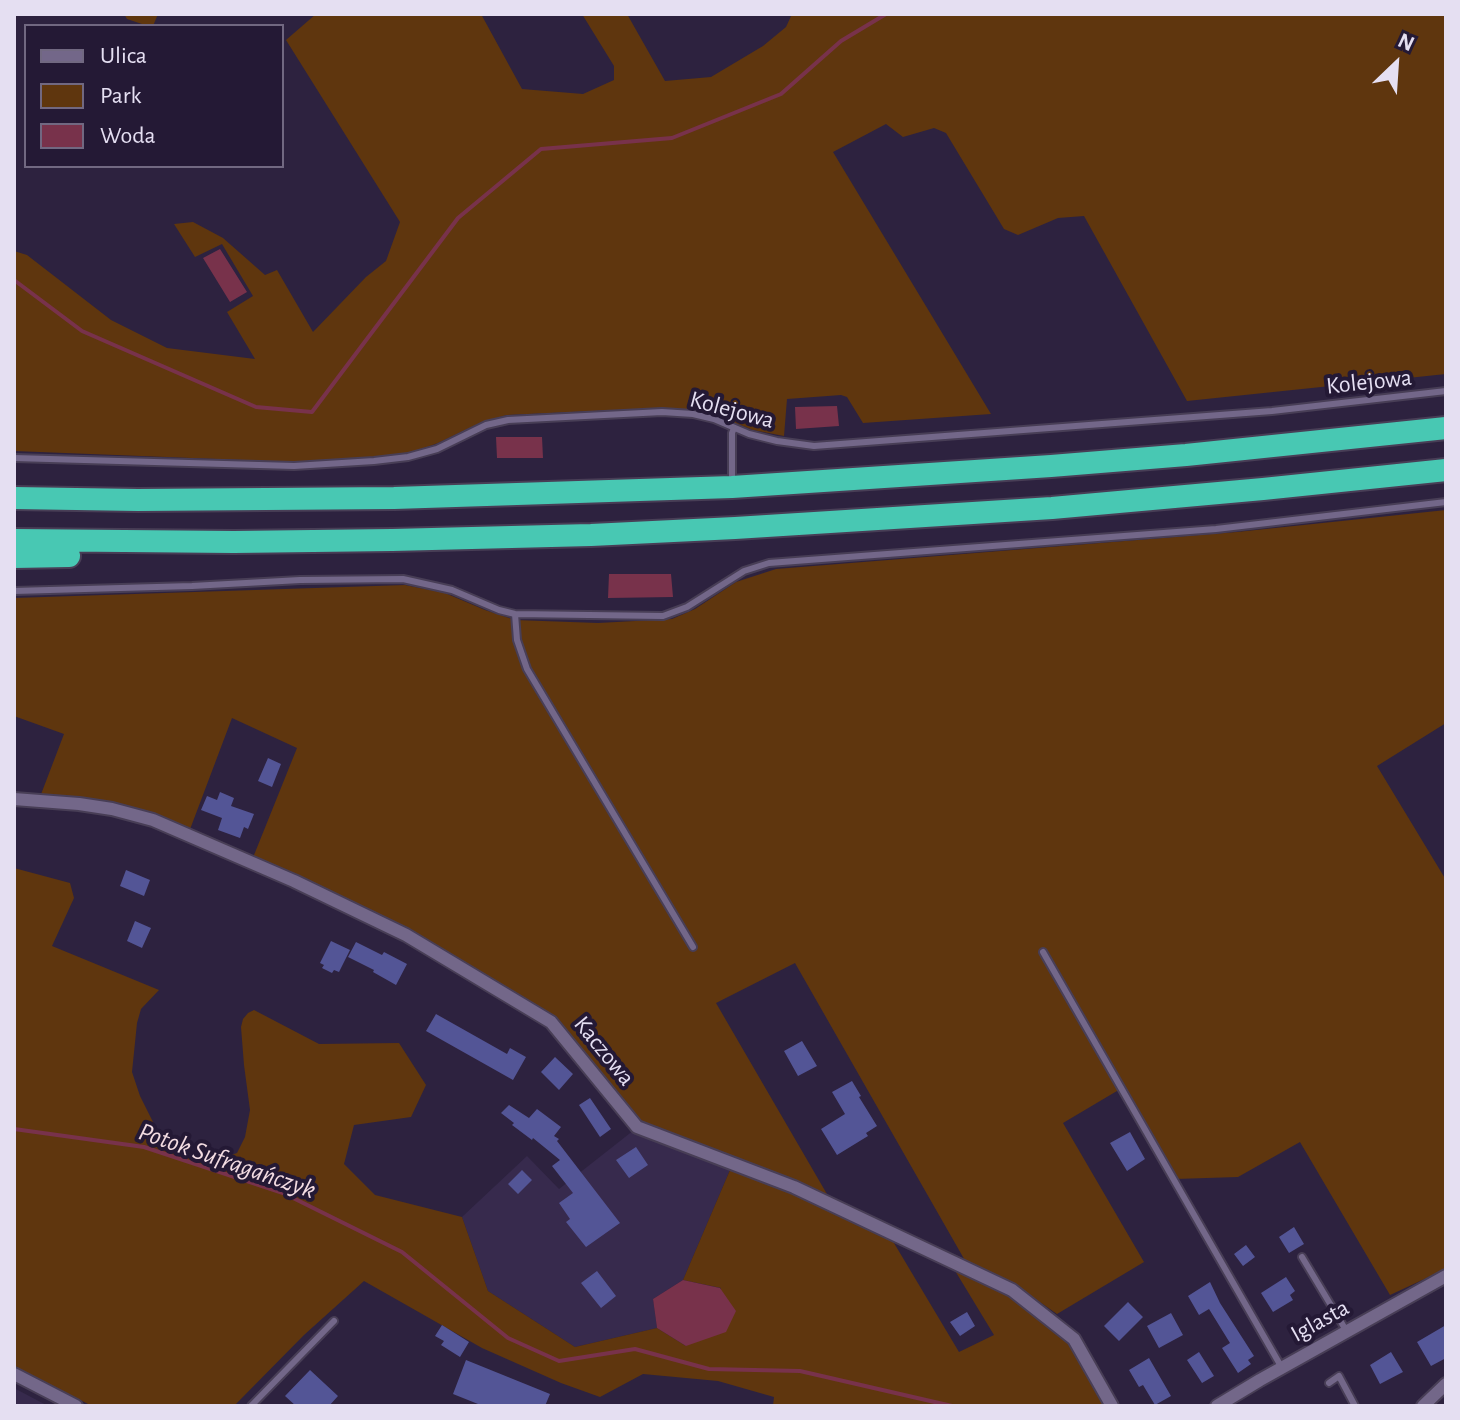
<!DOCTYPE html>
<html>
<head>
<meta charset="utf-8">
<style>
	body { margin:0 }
	#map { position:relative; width:1460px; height:1420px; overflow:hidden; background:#2d223f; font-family:"Alegreya Sans",sans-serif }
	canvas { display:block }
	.frame { position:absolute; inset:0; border:16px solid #e5dff2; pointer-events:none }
	.legend { position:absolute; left:24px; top:24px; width:260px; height:144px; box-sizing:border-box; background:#241935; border:2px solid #716881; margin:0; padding:10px 14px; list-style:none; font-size:24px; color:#e5dff2 }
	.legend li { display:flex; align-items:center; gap:16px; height:40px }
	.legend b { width:40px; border:2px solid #716881 }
	.north { position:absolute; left:1356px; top:24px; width:80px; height:80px; -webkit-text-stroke:6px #241935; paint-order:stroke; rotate:25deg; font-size:22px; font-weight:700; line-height:32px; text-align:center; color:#e5dff2 }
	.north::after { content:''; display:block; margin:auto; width:28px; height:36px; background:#e5dff2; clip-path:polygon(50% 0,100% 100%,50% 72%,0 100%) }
</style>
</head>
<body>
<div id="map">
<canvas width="1460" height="1420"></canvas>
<div class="frame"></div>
<ul class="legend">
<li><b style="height:10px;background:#736789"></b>Ulica</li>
<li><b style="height:22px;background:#5f360e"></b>Park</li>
<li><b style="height:22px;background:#78324b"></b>Woda</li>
</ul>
<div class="north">N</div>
</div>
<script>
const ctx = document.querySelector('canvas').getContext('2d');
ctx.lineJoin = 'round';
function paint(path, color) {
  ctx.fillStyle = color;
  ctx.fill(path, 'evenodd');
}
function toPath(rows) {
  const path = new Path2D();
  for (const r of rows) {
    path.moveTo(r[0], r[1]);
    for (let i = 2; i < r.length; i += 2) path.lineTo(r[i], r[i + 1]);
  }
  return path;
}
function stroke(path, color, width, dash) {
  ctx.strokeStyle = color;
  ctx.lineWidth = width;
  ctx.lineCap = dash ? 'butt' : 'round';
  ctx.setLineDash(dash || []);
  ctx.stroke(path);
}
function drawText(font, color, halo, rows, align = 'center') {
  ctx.font = font + ' "Alegreya Sans",sans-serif';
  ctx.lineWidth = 8;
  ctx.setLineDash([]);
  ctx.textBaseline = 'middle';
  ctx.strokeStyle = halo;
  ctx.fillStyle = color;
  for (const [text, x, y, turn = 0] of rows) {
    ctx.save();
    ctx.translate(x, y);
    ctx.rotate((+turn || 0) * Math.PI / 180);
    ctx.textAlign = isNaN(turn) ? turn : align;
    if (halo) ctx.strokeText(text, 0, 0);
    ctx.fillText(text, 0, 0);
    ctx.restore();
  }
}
paint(toPath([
	[634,1130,730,1170,683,1280,653,1299,657,1328,575,1347,488,1291,462,1217,527,1156,559,1189],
	[14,1388,48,1406,14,1406]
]), '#372a4d');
paint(toPath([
	[124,14,158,14,153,26,148,26,127,19],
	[316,14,481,14,522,89,583,94,614,80,614,66,582,14,627,14,665,81,711,77,763,46,786,27,792,14,1446,14,1446,374,1187,401,1084,216,1058,218,1018,235,1004,229,946,133,934,128,903,137,886,124,833,152,991,414,863,423,847,397,841,395,787,399,784,436,753,430,709,413,678,409,614,410,507,415,482,422,438,443,413,452,365,459,293,462,14,451,14,251,27,255,111,320,167,348,255,359,227,312,253,296,222,244,195,257,174,224,193,222,223,238,265,275,277,270,313,332,366,277,386,261,400,222,286,40],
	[1446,510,1446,723,1377,766,1446,880,1446,1269,1390,1295,1300,1142,1238,1177,1175,1179,1122,1088,1063,1123,1144,1262,1057,1314,1014,1284,967,1264,795,963,716,1003,831,1201,640,1123,555,1019,410,929,252,860,297,748,232,718,189,832,40,797,64,734,14,716,14,598,405,585,445,593,485,610,515,620,598,623,672,619,695,609,736,582,776,569,1237,532],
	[14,868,70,883,74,898,52,946,159,990,141,1009,137,1023,132,1072,140,1096,163,1142,181,1150,220,1159,237,1153,245,1137,250,1110,244,1065,241,1027,243,1019,248,1013,254,1010,319,1044,399,1043,426,1085,411,1117,354,1125,344,1164,375,1195,462,1217,488,1291,575,1347,657,1328,686,1346,721,1288,683,1280,730,1170,792,1191,891,1238,959,1352,994,1335,954,1269,1009,1294,1071,1342,1104,1406,773,1406,774,1397,718,1381,643,1374,600,1397,561,1383,482,1348,364,1281,304,1335,234,1406,92,1406,14,1366]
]), '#5f360e');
paint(toPath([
	[220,249,247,292,230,302,203,258],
	[837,406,839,426,796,429,795,407],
	[496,437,542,437,543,458,497,458],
	[609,574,671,574,673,597,608,598],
	[683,1280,720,1288,736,1311,726,1332,686,1346,657,1328,653,1299]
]), '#78324b');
stroke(toPath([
	[14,280,82,331,256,407,312,412,458,218,541,149,672,138,781,94,841,41,886,14],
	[14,1129,144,1147,283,1193,402,1252,508,1338,559,1361,635,1349,709,1369,800,1371,952,1406]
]), '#78324b', 4);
paint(toPath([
	[268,758,281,764,272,787,258,781],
	[220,792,234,798,231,806,254,814,248,829,244,827,240,838,218,830,222,818,201,810,207,796,217,800],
	[126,870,150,880,144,896,120,886],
	[135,921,151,928,142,948,127,941],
	[331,941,350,950,339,972,334,970,332,973,322,968,324,965,320,963],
	[356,942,382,955,384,952,407,964,396,985,373,972,374,970,348,957],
	[436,1014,507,1054,510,1048,526,1057,513,1080,426,1031],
	[802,1041,817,1066,798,1076,784,1051],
	[555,1057,573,1074,559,1090,541,1072],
	[852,1081,861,1096,859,1097,877,1126,866,1133,868,1136,837,1155,821,1129,845,1114,832,1092],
	[590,1098,611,1129,600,1137,579,1105],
	[509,1105,529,1118,537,1109,561,1127,554,1136,559,1139,557,1141,620,1223,586,1247,566,1222,570,1219,559,1203,573,1193,552,1166,560,1160,533,1138,532,1140,512,1125,514,1123,501,1113],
	[1130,1132,1145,1159,1127,1171,1110,1143],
	[636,1147,648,1165,629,1178,616,1160],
	[522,1170,532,1180,518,1194,508,1184],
	[1294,1227,1304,1244,1289,1253,1279,1237],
	[1246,1245,1255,1257,1243,1266,1234,1254],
	[597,1271,616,1296,601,1308,581,1283],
	[1286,1277,1295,1291,1290,1295,1293,1300,1273,1312,1261,1293],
	[1210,1282,1220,1303,1254,1356,1248,1360,1251,1364,1238,1373,1222,1348,1230,1343,1209,1309,1199,1315,1188,1296],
	[1128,1302,1143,1317,1119,1341,1104,1326],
	[967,1312,975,1326,960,1336,950,1322],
	[1171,1313,1183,1335,1159,1348,1147,1326],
	[442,1325,469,1342,460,1357,441,1345,444,1341,435,1336],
	[1446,1325,1446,1358,1431,1366,1417,1342],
	[1199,1352,1214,1376,1202,1383,1187,1360],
	[1391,1352,1403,1372,1380,1384,1370,1365],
	[1149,1358,1171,1396,1155,1405,1143,1385,1139,1387,1129,1370],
	[466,1360,550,1394,545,1406,483,1406,453,1394],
	[310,1370,338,1396,329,1406,296,1406,285,1396]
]), '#535596');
const lane = toPath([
	[14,458,294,466,374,461,408,457,437,449,486,425,508,420,662,412,693,414,714,419,749,434,777,441,814,446,1272,411,1446,391],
	[732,483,732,433,734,428],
	[14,591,192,586,300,580,403,579,452,590,499,610,515,614,663,616,687,607,744,571,769,563,1216,529,1446,502],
	[515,614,517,640,527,669,693,947],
	[1043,952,1282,1368],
	[1302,1257,1347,1332],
	[1329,1383,1339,1376,1355,1406],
	[251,1406,334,1321]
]);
const street = toPath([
	[14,799,79,804,112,809,153,820,294,881,406,935,551,1022,637,1127,794,1187,1012,1290,1074,1339,1112,1406],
	[14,1374,76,1406],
	[1217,1406,1260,1380,1446,1276],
	[1423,1406,1446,1384]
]);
const highway = toPath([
	[14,498,138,500,394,498,732,487,1051,466,1186,455,1446,428],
	[14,540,234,542,392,540,591,535,735,528,1052,508,1263,489,1446,470],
	[14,557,69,556]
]);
stroke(lane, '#483e56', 10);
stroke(street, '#483e56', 16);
stroke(highway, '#483e56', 26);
stroke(lane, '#736789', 6);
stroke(street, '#736789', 12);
stroke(highway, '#48c8b3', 22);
drawText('24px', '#e5dff2', '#241935', [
	["Kolejowa",1369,382,-6],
	["Kolejowa",732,410,15],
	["Kaczowa",604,1051,51],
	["Iglasta",1320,1321,-29]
]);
drawText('italic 26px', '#f3dce2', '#241935', [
	["Potok Sufragańczyk",227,1161,19]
]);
</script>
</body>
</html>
